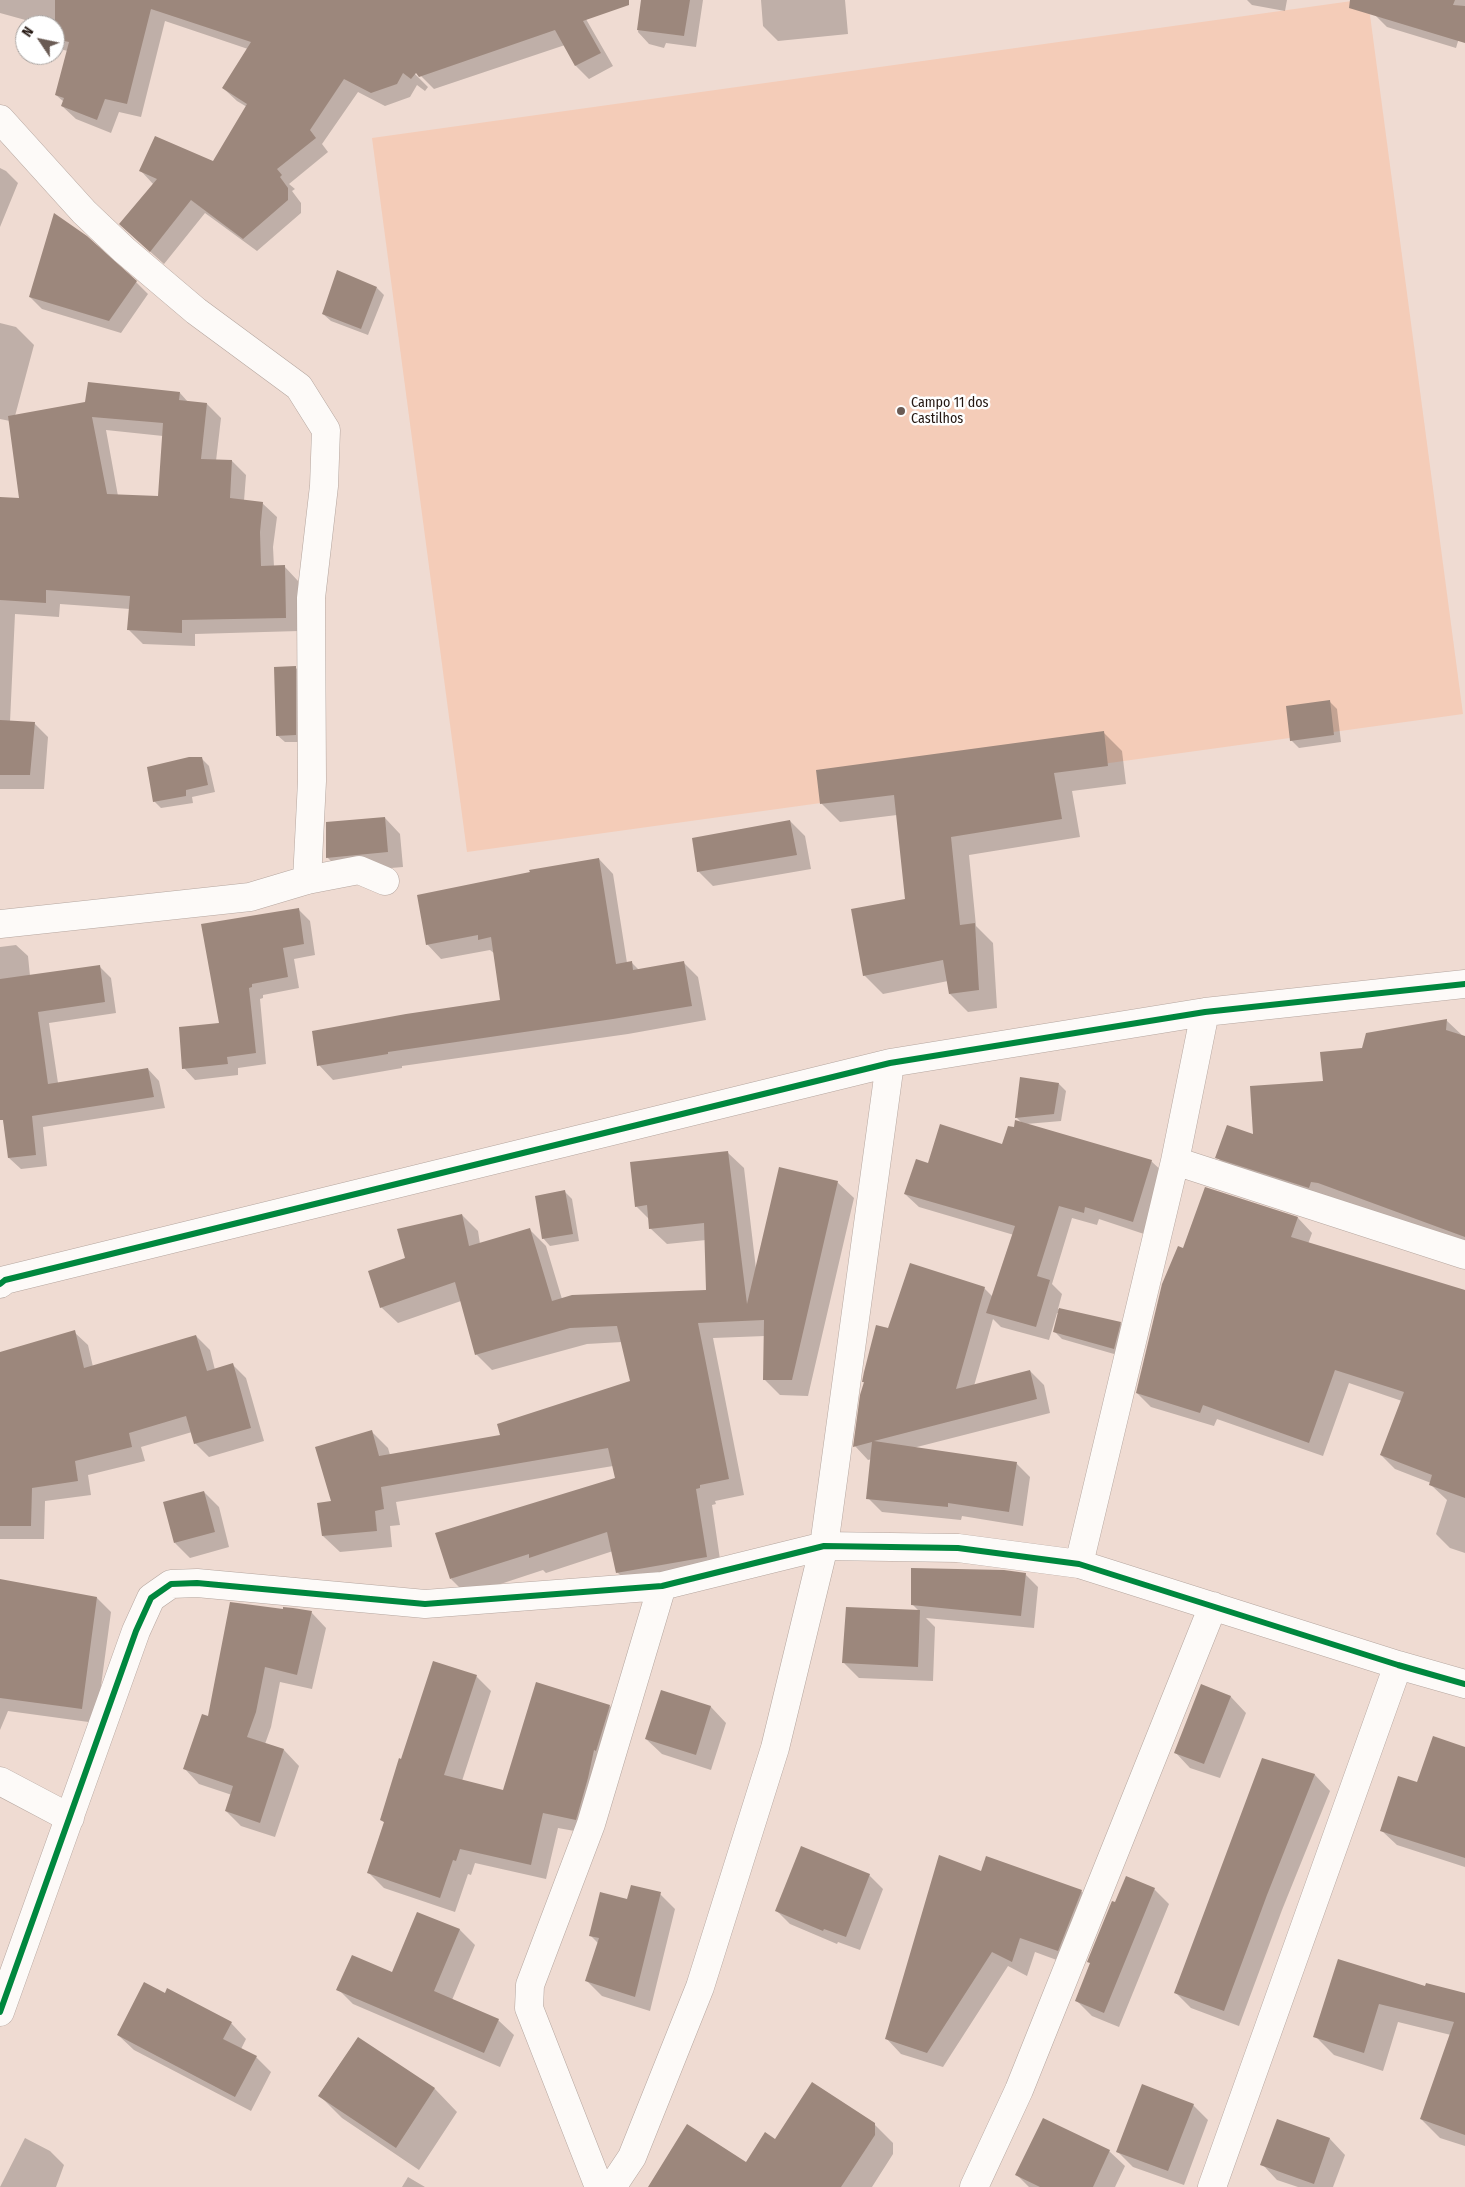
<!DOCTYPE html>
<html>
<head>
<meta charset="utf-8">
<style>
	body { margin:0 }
	#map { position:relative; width:1465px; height:2187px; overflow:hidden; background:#efdbd2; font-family:"Fira Sans Condensed",sans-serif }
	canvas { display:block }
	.north { position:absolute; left:15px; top:15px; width:50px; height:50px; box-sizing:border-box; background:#fff; border:1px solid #a7a29f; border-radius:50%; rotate:304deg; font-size:14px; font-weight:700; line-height:20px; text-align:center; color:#231610 }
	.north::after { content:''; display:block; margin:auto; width:18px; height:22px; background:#6a5b54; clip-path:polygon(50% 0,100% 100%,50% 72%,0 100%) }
</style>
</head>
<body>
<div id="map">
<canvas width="1465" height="2187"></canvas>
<div class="north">N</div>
</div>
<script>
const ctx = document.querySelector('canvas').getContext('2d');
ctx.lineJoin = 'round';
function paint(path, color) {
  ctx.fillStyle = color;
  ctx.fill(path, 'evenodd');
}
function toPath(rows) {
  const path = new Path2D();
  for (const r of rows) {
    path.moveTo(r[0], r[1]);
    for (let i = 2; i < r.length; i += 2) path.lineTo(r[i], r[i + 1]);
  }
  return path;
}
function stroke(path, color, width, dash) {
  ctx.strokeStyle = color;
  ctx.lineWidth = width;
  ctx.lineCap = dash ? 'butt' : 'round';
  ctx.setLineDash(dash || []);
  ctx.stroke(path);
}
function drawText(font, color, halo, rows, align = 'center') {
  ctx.font = font + ' "Fira Sans Condensed",sans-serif';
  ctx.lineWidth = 5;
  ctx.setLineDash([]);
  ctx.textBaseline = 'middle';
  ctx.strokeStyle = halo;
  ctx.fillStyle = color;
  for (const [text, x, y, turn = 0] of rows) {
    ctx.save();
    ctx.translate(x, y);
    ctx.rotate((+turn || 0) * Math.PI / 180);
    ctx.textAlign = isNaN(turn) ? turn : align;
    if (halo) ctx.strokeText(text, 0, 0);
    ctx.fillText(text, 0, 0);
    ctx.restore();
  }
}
paint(toPath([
	[1359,0,1368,0,1463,714,467,852,372,138]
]), '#f4ccb8');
paint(toPath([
	[0,0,575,0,613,66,589,79,576,66,565,45,434,89,416,71,414,73,428,87,425,91,417,85,410,97,385,106,358,92,322,144,328,152,289,184,295,189,292,191,301,203,301,213,257,251,205,213,164,264,134,237,154,185,141,171,214,163,247,107,237,101,223,88,248,49,165,21,141,117,119,112,111,133,76,119,62,106,64,102,56,95,68,51,55,48,55,25,28,25,29,21,0,13],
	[643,0,703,0,696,47,666,43,664,48,649,44,638,32],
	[761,0,845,0,848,34,778,41,763,26],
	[1247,0,1287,0,1285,11,1252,5],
	[1379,0,1465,0,1465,18,1456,48,1387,27,1375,15],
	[0,168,6,171,18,183,0,227],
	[136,282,148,294,121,333,42,309,30,297],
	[377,288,384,295,368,335,331,321,323,314],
	[0,323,16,327,34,345,15,416,180,393,188,402,207,404,221,418,216,461,232,461,246,475,244,501,262,503,277,517,273,547,274,567,284,566,298,581,299,631,195,634,195,646,143,644,129,630,130,609,60,604,59,617,15,614,10,722,34,723,48,737,44,789,0,789,0,498,21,499,10,421,0,419],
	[106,430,163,436,159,497,118,496],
	[295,667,303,675,303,742,285,742,277,735],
	[1329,701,1337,709,1341,742,1299,748,1291,740],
	[1103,732,1122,751,1126,784,1072,791,1080,837,969,855,976,926,993,943,997,1008,968,1012,950,994,948,981,883,994,864,975,907,900,897,815,840,822,822,804,817,771],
	[201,758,209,766,215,792,192,797,193,803,161,808,154,801],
	[385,818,400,834,403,867,342,872,327,857],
	[790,821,805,836,811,869,713,886,698,871],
	[599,859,613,874,627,963,631,962,639,970,683,962,698,977,706,1020,628,1034,402,1066,402,1068,333,1080,319,1065,501,1001,495,954,490,950,441,959,427,944,531,873],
	[299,910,310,921,315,955,294,959,299,988,263,995,263,998,260,999,266,1064,238,1068,238,1075,195,1080,184,1068,220,1024],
	[16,945,28,956,30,976,99,966,111,978,116,1013,49,1023,58,1083,148,1069,159,1081,165,1108,43,1127,47,1166,21,1169,9,1158,0,1098,0,947],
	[1446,1020,1465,1038,1465,1248,1235,1176,1217,1157,1254,1136,1324,1083,1363,1049],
	[1059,1084,1066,1091,1061,1121,1026,1124,1151,1161,1165,1174,1147,1235,1099,1219,1097,1225,1072,1218,1052,1284,1062,1294,1058,1309,1120,1323,1127,1330,1121,1356,1062,1339,1055,1332,1059,1313,1057,1313,1049,1340,1001,1327,993,1319,974,1386,1030,1371,1044,1385,1050,1413,913,1448,1016,1463,1030,1477,1023,1526,962,1516,961,1520,882,1512,868,1498,872,1459,868,1460,855,1446,865,1383,863,1382,889,1329,984,1288,993,1297,1014,1235,919,1207,905,1194,929,1164,1003,1146,1015,1129,1022,1123,1016,1117],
	[727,1152,744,1168,756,1269,837,1182,854,1198,808,1396,780,1395,764,1379,765,1336,713,1338,744,1495,715,1501,716,1504,712,1505,722,1573,634,1588,617,1572,613,1551,546,1573,543,1570,467,1595,451,1579,616,1479,613,1466,396,1502,400,1525,390,1526,392,1547,340,1552,323,1536,332,1502,372,1432,388,1448,390,1455,502,1436,632,1382,622,1342,587,1344,492,1370,476,1354,461,1301,398,1323,381,1307,407,1259,462,1215,478,1231,480,1244,530,1230,546,1246,562,1299,707,1291,706,1240,667,1244,650,1228,650,1220,636,1206],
	[1206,1189,1298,1218,1312,1233,1308,1244,1465,1291,1465,1553,1450,1548,1436,1534,1447,1500,1430,1484,1431,1483,1395,1469,1381,1455,1402,1401,1349,1383,1323,1456,1217,1419,1214,1426,1151,1407,1137,1393],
	[564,1191,572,1199,579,1241,550,1246,543,1238],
	[74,1332,88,1345,93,1367,196,1336,210,1350,215,1370,233,1365,246,1378,264,1441,209,1457,195,1443,192,1432,141,1447,145,1461,88,1475,91,1495,45,1501,44,1539,0,1539,0,1360],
	[204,1492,219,1507,229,1547,190,1558,175,1543],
	[1025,1574,1038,1587,1034,1628,926,1618,935,1627,933,1681,859,1678,844,1663,919,1611,912,1604],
	[0,1581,97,1598,111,1612,96,1723,8,1711,0,1730],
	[311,1612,326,1628,312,1689,280,1682,271,1727,265,1744,284,1750,299,1766,275,1837,241,1826,226,1811,232,1795,199,1784,184,1768,209,1718],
	[476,1676,491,1691,462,1781,504,1792,610,1706,625,1721,591,1834,558,1828,546,1879,475,1863,471,1875,468,1874,455,1912,384,1888,369,1873,385,1823,382,1820,402,1760],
	[1202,1686,1231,1697,1246,1713,1220,1778,1190,1768,1175,1752],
	[662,1692,711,1707,726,1723,711,1770,662,1754,646,1739],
	[1465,1749,1465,1867,1397,1845,1382,1831,1418,1784],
	[1263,1759,1315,1775,1330,1791,1282,1910,1239,2026,1191,2008,1176,1993],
	[987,1857,1081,1891,1097,1907,1073,1966,1035,1952,1027,1976,1008,1966,943,2067,901,2054,886,2038,981,1873],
	[869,1875,883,1889,860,1950,838,1942,837,1944,790,1924,776,1910],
	[1154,1889,1169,1904,1119,2027,1092,2016,1077,2001,1116,1904],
	[660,1894,675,1909,650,2011,602,1996,587,1981,599,1944,590,1935,628,1901],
	[418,1913,460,1930,475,1945,452,2000,498,2020,514,2035,500,2067,353,2004,338,1989,392,1974],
	[1339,1960,1426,1988,1465,1994,1465,2146,1440,2138,1421,2119,1451,2035,1398,2022,1383,2071,1334,2055,1315,2036],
	[231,2023,246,2039,241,2049,256,2057,271,2072,251,2111,134,2050,118,2035],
	[358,2038,435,2089,457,2112,419,2170,342,2118,319,2095],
	[1193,2105,1208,2120,1184,2185,1133,2167,1118,2152],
	[1278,2121,1330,2139,1345,2155,1333,2187,1298,2187,1277,2180,1262,2164],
	[874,2124,893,2143,893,2154,872,2187,664,2187,747,2163,776,2140],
	[25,2138,50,2151,64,2165,56,2187,0,2187],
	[1109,2151,1125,2166,1115,2187,1029,2187,1017,2175],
	[408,2177,425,2187,402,2187]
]), '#0003');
paint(toPath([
	[55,0,629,0,629,5,583,21,601,53,575,66,555,30,419,77,416,73,411,79,403,73,397,84,371,93,344,79,310,130,316,138,277,169,282,175,280,177,288,188,288,200,243,239,191,200,150,252,119,224,157,179,139,171,155,136,213,161,247,104,222,88,251,42,151,9,127,104,105,99,97,120,61,106,64,98,55,95,69,42,55,39],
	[641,0,690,0,684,36,637,30],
	[1350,0,1455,0,1453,5,1465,6,1465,43,1349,8],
	[54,213,87,236,137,281,109,321,29,297],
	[337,270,377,287,361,329,322,314],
	[88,382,180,392,179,400,207,403,201,459,232,460,230,498,263,502,260,532,261,566,285,565,286,618,182,620,182,633,127,630,130,596,46,590,46,603,0,600,0,497,19,498,8,416,85,402],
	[92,417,163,423,158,496,107,494],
	[296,666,296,735,276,736,274,667],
	[1330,700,1334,735,1290,741,1286,706],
	[0,720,35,722,30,775,0,775],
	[1104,731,1108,766,1054,773,1062,819,951,837,960,925,975,923,979,990,949,994,943,960,863,976,851,909,905,899,894,795,820,804,816,770],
	[189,757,202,757,208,785,186,790,186,796,153,802,147,767],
	[385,817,388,852,326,858,326,822],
	[790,820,797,855,697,872,692,838],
	[599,858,616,964,632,961,633,970,684,961,692,1006,613,1019,388,1052,388,1054,317,1066,312,1031,406,1014,500,1000,491,937,478,940,478,935,426,945,417,895,530,872,529,870],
	[299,908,304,944,283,948,288,977,252,984,252,987,249,988,256,1053,227,1057,228,1064,182,1069,179,1027,219,1023,201,924],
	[100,965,105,1002,38,1012,48,1084,148,1068,154,1097,32,1116,36,1155,8,1158,3,1120,0,1120,0,979],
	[1447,1019,1446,1030,1465,1036,1465,1237,1318,1183,1311,1182,1309,1188,1215,1158,1227,1125,1253,1134,1250,1086,1323,1081,1320,1052,1362,1048,1366,1033],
	[1020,1077,1059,1083,1054,1114,1015,1118],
	[1015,1120,1152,1160,1133,1222,1085,1207,1084,1213,1059,1206,1037,1276,1050,1280,1036,1327,986,1313,1015,1226,904,1194,916,1159,928,1163,940,1124,1002,1144,1008,1126,1014,1127],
	[728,1151,747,1304,779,1167,838,1181,792,1380,763,1380,764,1320,698,1323,729,1479,700,1485,700,1488,696,1489,707,1557,616,1573,607,1532,529,1558,529,1554,450,1579,435,1533,615,1478,608,1448,381,1487,384,1509,375,1511,377,1531,322,1536,317,1503,331,1501,315,1447,372,1430,379,1456,500,1435,497,1424,630,1381,617,1326,570,1328,475,1355,455,1282,380,1308,368,1271,405,1258,397,1229,462,1214,469,1246,530,1228,552,1301,572,1295,706,1290,704,1223,649,1229,647,1205,635,1207,630,1162],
	[1205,1187,1298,1217,1291,1237,1465,1290,1465,1498,1429,1485,1432,1475,1380,1455,1404,1392,1335,1370,1309,1443,1203,1405,1200,1413,1136,1393,1162,1284,1178,1246,1183,1248],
	[565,1190,573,1234,542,1239,535,1196],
	[910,1263,985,1287,956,1389,1030,1370,1037,1399,874,1441,1017,1462,1009,1512,948,1503,948,1507,866,1499,872,1442,853,1447,860,1395,864,1382,862,1382,864,1372,876,1325,888,1328],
	[1059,1308,1121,1322,1114,1349,1053,1332],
	[75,1330,84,1368,196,1335,207,1371,233,1363,251,1428,194,1444,186,1416,129,1433,132,1447,75,1461,78,1481,32,1488,31,1526,0,1526,0,1352],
	[204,1491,215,1532,174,1543,163,1502],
	[911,1568,1004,1570,1026,1573,1021,1616,911,1605],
	[0,1579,97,1597,82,1709,0,1698],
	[230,1602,283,1609,283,1607,293,1608,312,1611,297,1675,265,1667,256,1712,247,1737,284,1749,260,1823,225,1811,233,1786,183,1769,202,1714,208,1716],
	[846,1607,920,1610,918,1667,842,1663],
	[433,1661,477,1675,444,1775,503,1790,536,1682,610,1705,596,1751,594,1750,588,1778,576,1820,543,1813,531,1865,460,1849,456,1861,453,1860,440,1898,367,1873,384,1822,380,1820,399,1758,401,1759],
	[1201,1684,1231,1696,1204,1764,1174,1753],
	[661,1690,711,1706,696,1755,645,1739],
	[1433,1736,1465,1747,1465,1858,1380,1831,1398,1776,1417,1782],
	[1262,1758,1315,1774,1267,1895,1224,2011,1174,1993],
	[801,1846,870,1874,846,1937,824,1929,823,1931,775,1911],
	[939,1855,981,1871,986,1856,1082,1890,1058,1951,1020,1938,1012,1962,992,1952,927,2053,885,2039],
	[1126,1876,1155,1888,1104,2013,1075,2001,1090,1963,1087,1962,1112,1901,1115,1902],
	[631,1885,661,1892,635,1997,585,1981,599,1938,589,1936,600,1892,627,1899],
	[417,1912,460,1929,434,1991,499,2019,484,2053,336,1990,352,1955,392,1972],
	[1338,1959,1425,1986,1426,1983,1465,1993,1465,2135,1420,2119,1454,2022,1379,2004,1364,2053,1313,2037],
	[144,1982,165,1993,167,1988,232,2022,223,2039,257,2056,235,2097,117,2035],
	[358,2037,435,2088,396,2148,318,2096],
	[812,2082,875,2123,875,2135,841,2187,648,2187,687,2124,746,2162,765,2132,775,2139],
	[1142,2084,1194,2104,1168,2171,1116,2152],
	[1043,2118,1110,2150,1093,2187,1040,2187,1015,2175],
	[1277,2119,1330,2138,1314,2184,1260,2165]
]), '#9c877c');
const minor = toPath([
	[0,119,84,212,124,250,196,311,299,387,326,430,324,486,311,598,312,781,307,880],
	[0,924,250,897,307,880,359,870,385,881],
	[1175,1161,1465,1255],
	[0,1284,5,1280,890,1063,1205,1012,1465,984],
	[1079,1564,1175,1161,1205,1012],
	[0,1781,70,1818],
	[0,2012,136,1631,151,1598,171,1584,197,1583,425,1604,662,1586,824,1546,958,1548,1079,1564,1398,1665,1465,1684],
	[599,2187,529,2008,530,1985,591,1824,662,1586],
	[612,2187,632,2157,700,1987,775,1748,824,1546,890,1063],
	[974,2187,1019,2090,1213,1606],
	[1212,2187,1398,1665]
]);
stroke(minor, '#b5a69f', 29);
stroke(minor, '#fdfaf8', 28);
stroke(toPath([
	[0,1284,5,1280,890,1063,1205,1012,1465,984],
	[0,2012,136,1631,151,1598,171,1584,197,1583,425,1604,662,1586,824,1546,958,1548,1079,1564,1398,1665,1465,1684]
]), '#00873e', 6);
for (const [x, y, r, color] of [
	[901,411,5,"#6a5b54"]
]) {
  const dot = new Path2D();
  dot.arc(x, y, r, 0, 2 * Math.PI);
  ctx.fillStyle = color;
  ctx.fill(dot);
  stroke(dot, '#fff', 2);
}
drawText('14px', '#231610', '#fff', [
	["Campo 11 dos",911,403],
	["Castilhos",911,419]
], 'left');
</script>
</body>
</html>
